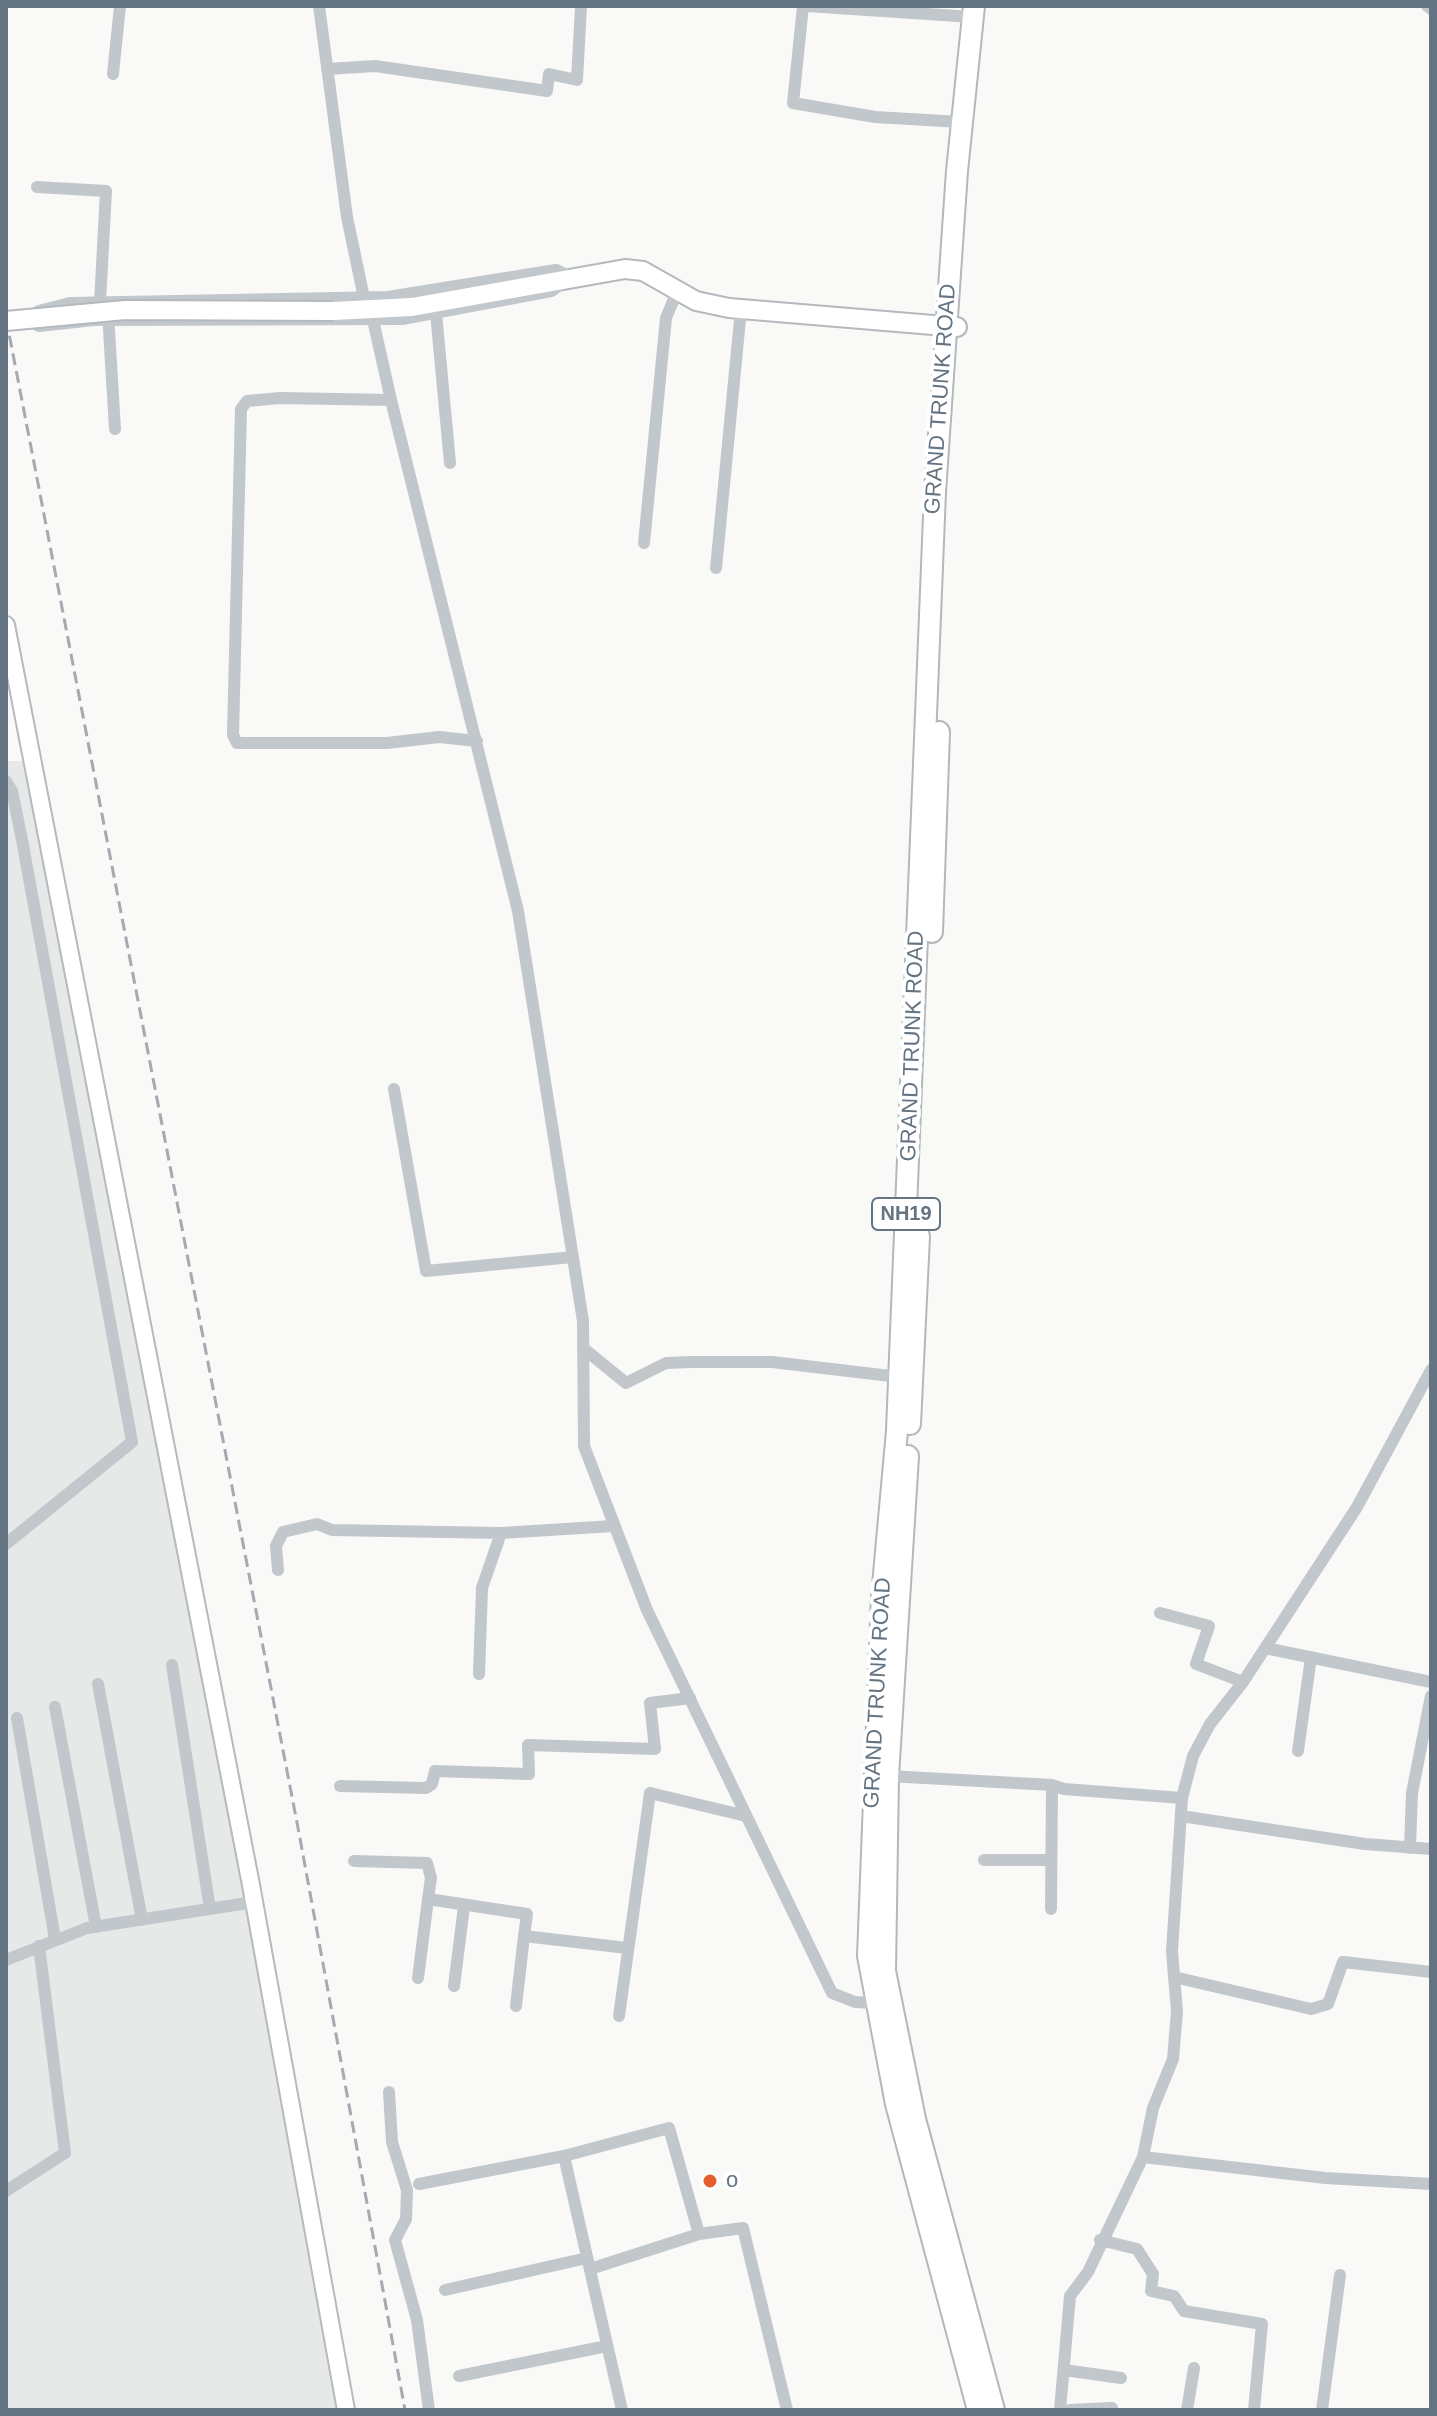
<!DOCTYPE html>
<html>
<head>
<meta charset="utf-8">
<style>
	body { margin:0 }
	#map { position:relative; width:1437px; height:2416px; overflow:hidden; background:#f9f9f7; font-family:Helvetica,sans-serif }
	canvas { display:block }
	.frame { position:absolute; inset:0; border:8px solid #647482; pointer-events:none }
</style>
</head>
<body>
<div id="map">
<canvas width="1437" height="2416"></canvas>
<div class="frame"></div>
</div>
<script>
const ctx = document.querySelector('canvas').getContext('2d');
ctx.lineJoin = 'round';
function paint(path, color) {
  ctx.fillStyle = color;
  ctx.fill(path, 'evenodd');
}
function toPath(rows) {
  const path = new Path2D();
  for (const r of rows) {
    path.moveTo(r[0], r[1]);
    for (let i = 2; i < r.length; i += 2) path.lineTo(r[i], r[i + 1]);
  }
  return path;
}
function stroke(path, color, width, dash) {
  ctx.strokeStyle = color;
  ctx.lineWidth = width;
  ctx.lineCap = dash ? 'butt' : 'round';
  ctx.setLineDash(dash || []);
  ctx.stroke(path);
}
function drawText(font, color, halo, rows, align = 'center') {
  ctx.font = font + ' Helvetica,sans-serif';
  ctx.lineWidth = 8;
  ctx.setLineDash([]);
  ctx.textBaseline = 'middle';
  ctx.strokeStyle = halo;
  ctx.fillStyle = color;
  for (const [text, x, y, turn = 0] of rows) {
    ctx.save();
    ctx.translate(x, y);
    ctx.rotate((+turn || 0) * Math.PI / 180);
    ctx.textAlign = isNaN(turn) ? turn : align;
    if (halo) ctx.strokeText(text, 0, 0);
    ctx.fillText(text, 0, 0);
    ctx.restore();
  }
}
paint(toPath([
	[6,761,29,761,341,2410,6,2410]
]), '#e7e8e8');
const secondary = toPath([
	[6,625,251,1885,346,2410]
]);
const primary = toPath([
	[333,311,412,307,625,269,643,271,696,301,729,308,957,327]
]);
const trunk = toPath([
	[974,6,957,171,935,492,897,1431,882,1596,868,1956,896,2104,978,2410],
	[932,932,939,732],
	[910,1424,919,1236],
	[908,1456,888,1776,885,1971,915,2119,994,2410]
]);
stroke(secondary, '#b5babf', 20);
stroke(primary, '#b4b9bd', 22);
stroke(trunk, '#b3b8bc', 24);
stroke(toPath([
	[319,6,347,217,364,298],
	[803,6,793,103,875,117,961,122],
	[807,6,972,17],
	[1427,6,1431,9],
	[327,69,375,66,547,91,549,74,577,80,581,6],
	[113,74,120,6],
	[37,187,106,191,100,302],
	[108,313,115,429],
	[436,313,450,463],
	[373,320,391,400,280,398,247,401,241,409,233,735,237,743,387,743,439,737,477,741],
	[391,400,518,911,583,1321,584,1446,647,1610,832,1993,855,2002,875,2003],
	[644,543,666,318,678,289],
	[716,568,741,309],
	[6,781,12,791,22,840,132,1442,6,1544],
	[394,1089,426,1271,573,1257],
	[583,1348,626,1383,666,1363,691,1362,772,1362,899,1377],
	[1431,1370,1357,1507,1243,1682,1210,1724,1193,1756,1182,1798,1172,1951,1174,1977,1311,2009,1328,2004,1343,1962,1431,1972],
	[278,1570,276,1546,283,1532,317,1524,332,1530,501,1533],
	[1160,1613,1209,1626,1196,1664,1243,1682],
	[1265,1648,1431,1682],
	[172,1665,210,1909],
	[479,1674,482,1588,501,1533,613,1526],
	[98,1684,142,1920],
	[55,1707,96,1927],
	[17,1718,55,1939],
	[1298,1751,1311,1657],
	[888,1776,1052,1785,1064,1789,1182,1798],
	[340,1786,426,1788,432,1784,435,1771,529,1774,528,1745,655,1749,650,1703,690,1698],
	[1181,1816,1365,1844,1431,1849],
	[1410,1848,1412,1793,1431,1696],
	[984,1860,1050,1860],
	[354,1861,427,1863,431,1878,428,1899],
	[1051,1909,1052,1785],
	[6,1960,87,1928,254,1902],
	[418,1978,428,1899,527,1914,524,1936],
	[454,1986,464,1906],
	[516,2006,524,1936,627,1948],
	[619,2016,650,1793,746,1816],
	[389,2092,392,2142,407,2190,406,2219,395,2240,417,2320,429,2410],
	[564,2156,622,2410],
	[1143,2157,1325,2178,1431,2184],
	[419,2184,564,2156,669,2128,699,2234],
	[6,2191,65,2153,39,1946],
	[1100,2240,1137,2249,1153,2274,1151,2291,1174,2296,1184,2311,1262,2324,1254,2410],
	[590,2269,699,2234,743,2228,787,2410],
	[445,2290,587,2258],
	[1064,2370,1121,2378],
	[459,2376,607,2346],
	[1060,2410,1070,2296,1088,2272,1143,2157,1153,2108,1173,2059,1177,2011,1174,1977],
	[1070,2410,1112,2408],
	[1187,2410,1194,2368],
	[1322,2410,1340,2275]
]), '#c2c7cb', 12);
stroke(toPath([
	[556,271,569,277,551,290,402,318,94,319,39,325,36,321,39,312,70,304,388,298,556,271]
]), '#c2c7cb', 14);
stroke(secondary, '#fff', 16);
stroke(primary, '#fff', 18);
stroke(trunk, '#fff', 20);
stroke(toPath([
	[6,318,299,1833,405,2410]
]), '#a3aab0', 3, [12, 6]);
const primaryBridge = toPath([
	[6,321,125,310,333,311]
]);
stroke(primaryBridge, '#b4b9bd', 22, []);
stroke(primaryBridge, '#fff', 18);
for (const [x, y, r, color] of [
	[710,2181,8,"#e35d2d"]
]) {
  const dot = new Path2D();
  dot.arc(x, y, r, 0, 2 * Math.PI);
  ctx.fillStyle = color;
  ctx.fill(dot);
  stroke(dot, '#fff', 3);
}
for (const [x, y, w] of [
	[906,1214,68]
]) {
  const box = new Path2D();
  box.roundRect(x - w / 2, y - 16, w, 32, 6);
  ctx.fillStyle = '#fff';
  ctx.fill(box);
  stroke(box, '#647482', 2);
}
drawText('bold 20px', '#647482', null, [
	["NH19",906,1214]
]);
drawText('22px', '#647482', '#fff', [
	["GRAND TRUNK ROAD",941,399,-86],
	["GRAND TRUNK ROAD",913,1046,-88],
	["GRAND TRUNK ROAD",878,1693,-87]
]);
drawText('22px', '#647482', '#fff', [
	["o",726,2181]
], 'left');
</script>
</body>
</html>
